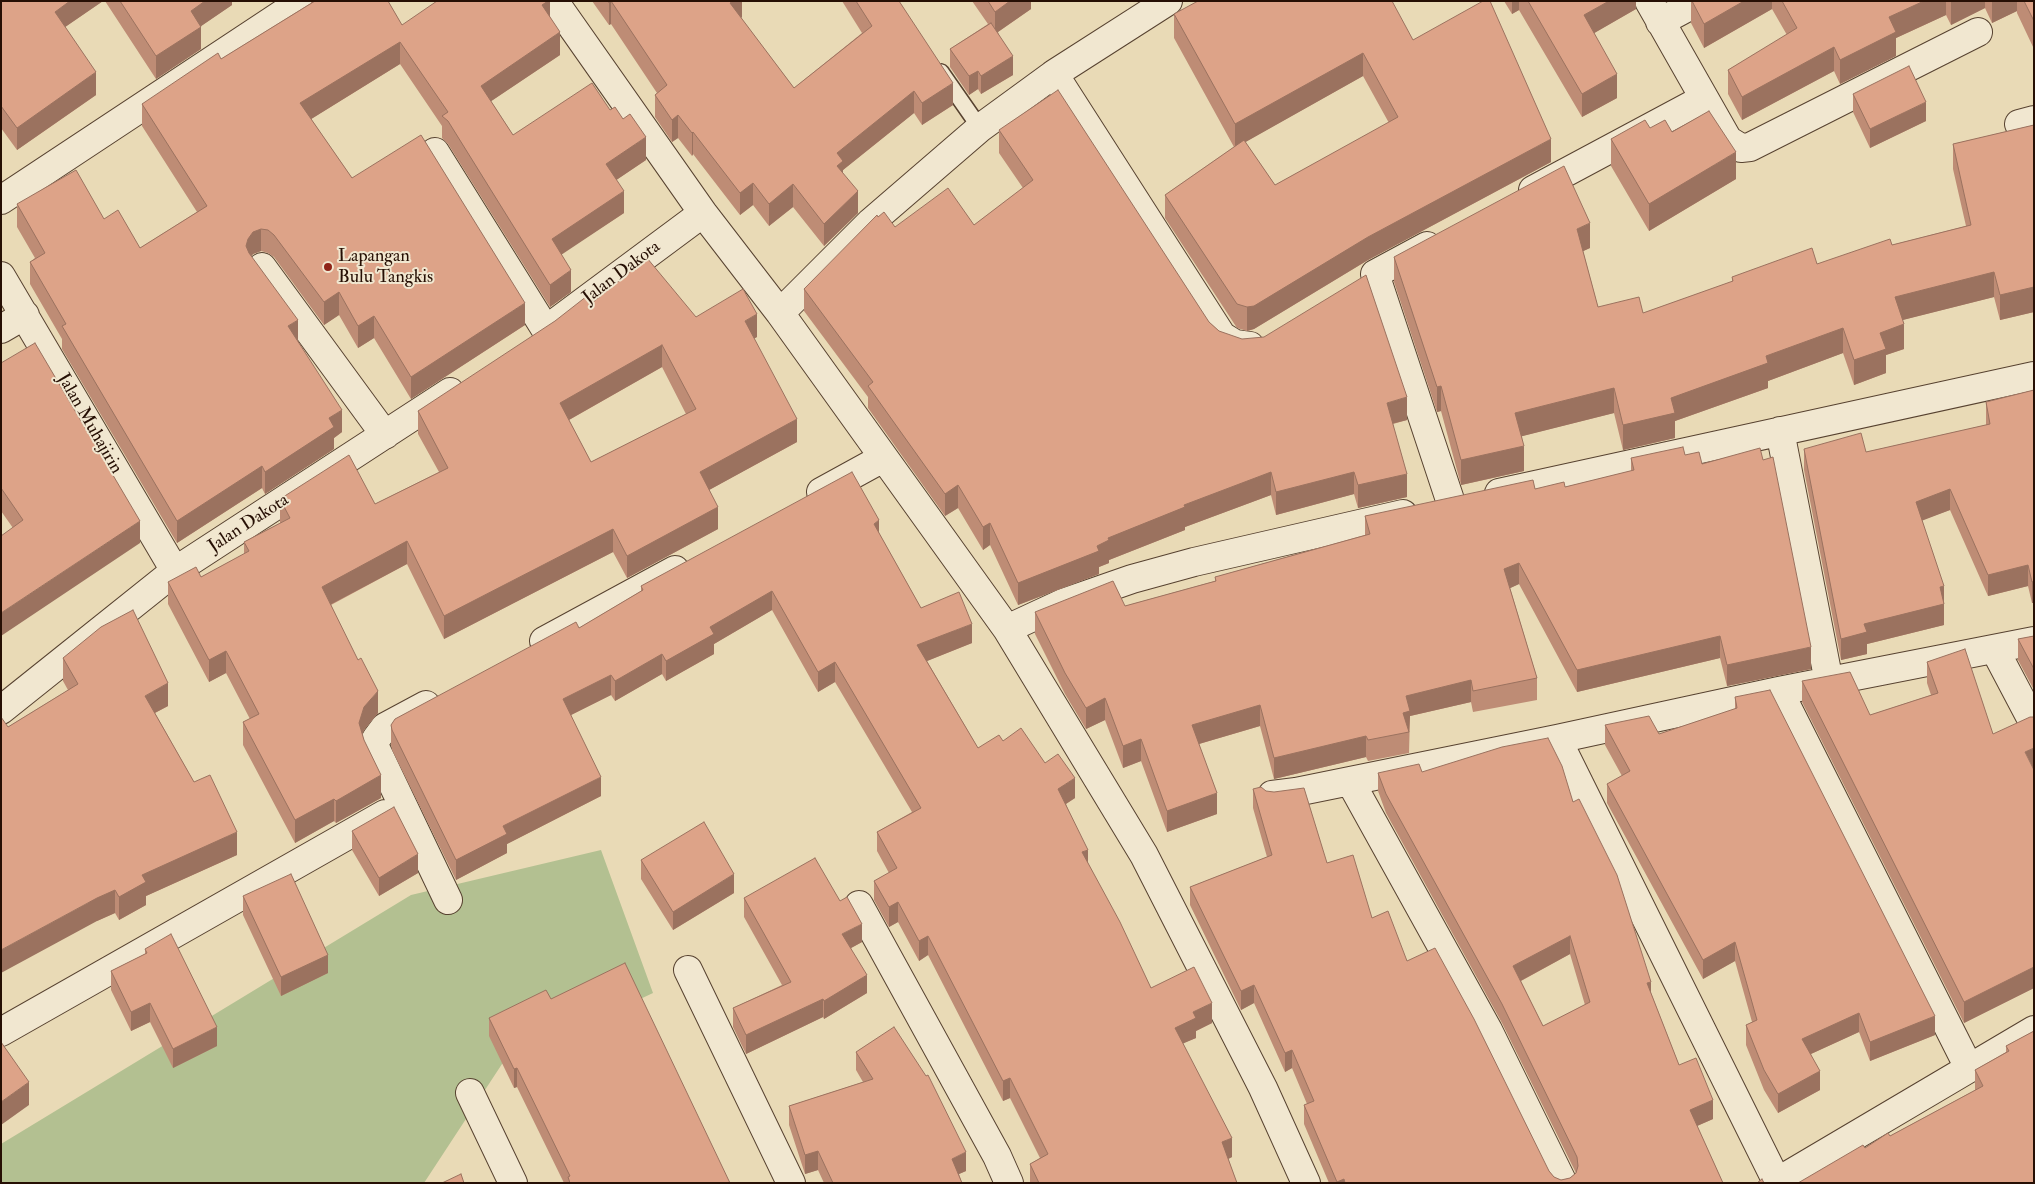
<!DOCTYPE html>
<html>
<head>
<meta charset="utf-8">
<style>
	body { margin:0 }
	#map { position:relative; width:2035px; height:1184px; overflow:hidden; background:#e9dab6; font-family:"IM FELL Double Pica",serif }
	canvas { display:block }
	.frame { position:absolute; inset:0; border:2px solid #260f04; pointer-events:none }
</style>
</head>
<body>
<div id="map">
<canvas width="2035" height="1184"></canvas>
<div class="frame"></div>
</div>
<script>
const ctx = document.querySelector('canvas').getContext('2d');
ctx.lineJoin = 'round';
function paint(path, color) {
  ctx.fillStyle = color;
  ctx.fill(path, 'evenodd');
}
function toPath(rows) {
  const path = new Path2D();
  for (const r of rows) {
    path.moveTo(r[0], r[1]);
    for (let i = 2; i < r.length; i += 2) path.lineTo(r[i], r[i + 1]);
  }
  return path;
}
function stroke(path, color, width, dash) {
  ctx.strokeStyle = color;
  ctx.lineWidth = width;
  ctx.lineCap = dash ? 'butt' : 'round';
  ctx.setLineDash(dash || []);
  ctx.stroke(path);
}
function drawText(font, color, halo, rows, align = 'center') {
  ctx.font = font + ' "IM FELL Double Pica",serif';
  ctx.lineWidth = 4;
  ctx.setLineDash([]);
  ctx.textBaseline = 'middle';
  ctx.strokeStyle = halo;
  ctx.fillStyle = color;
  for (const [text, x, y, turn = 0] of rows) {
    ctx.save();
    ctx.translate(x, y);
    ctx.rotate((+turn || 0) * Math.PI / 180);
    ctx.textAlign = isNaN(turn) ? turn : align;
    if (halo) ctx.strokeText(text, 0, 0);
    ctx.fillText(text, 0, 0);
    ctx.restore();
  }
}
paint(toPath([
	[601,850,653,993,502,1064,424,1183,1,1183,1,1144,411,895]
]), '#b3c091');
const service = toPath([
	[941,72,980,128]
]);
const minor = toPath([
	[554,1,703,213,780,313,1007,629,1144,855,1263,1088,1306,1183],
	[1649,1,1728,140,1741,148,1750,147,1978,32],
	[1660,22,1699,1],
	[1054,74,1222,336,1235,344,1250,346],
	[2019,124,2034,120],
	[435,152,546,330],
	[1533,190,1703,99],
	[1,200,302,1],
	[1427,246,1375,274,1451,503],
	[262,267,385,435],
	[1,276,175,571],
	[780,313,871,222,980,128,1054,74,1168,1],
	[559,320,703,213],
	[1,329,25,315],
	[1780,431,1829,682],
	[821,492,883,458],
	[1499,493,2034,376],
	[1007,629,1063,603,1132,579,1194,562,1403,514],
	[544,641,675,570],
	[1995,650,2034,724],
	[1779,691,1969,1068],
	[426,705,385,727,376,739,375,747,448,900],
	[1,710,175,571,450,392],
	[1557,739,1777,1182],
	[1350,781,1488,1030,1563,1183],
	[1272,795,1296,792,1557,739,1779,691,2034,641],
	[859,905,997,1156,1009,1183],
	[688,970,791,1183],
	[1,1032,385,814],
	[470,1093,513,1183],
	[1775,1183,2034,1030]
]);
stroke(service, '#574230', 18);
stroke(minor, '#574230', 30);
stroke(service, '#f1e7d0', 15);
stroke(minor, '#f1e7d0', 28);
paint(toPath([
	[1,1,103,1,65,27,96,95,17,150,1,128],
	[105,1,232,1,232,5,201,26,201,49,156,79],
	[311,1,388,1,402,25,550,1,550,17,560,55,491,101,513,135,610,110,646,160,616,180,624,213,561,254,571,292,550,307,448,144,442,138,442,126,400,64,311,119,352,178,525,325,411,399,374,338,358,348,339,315,324,325,274,257,268,253,261,251,253,254,251,256,298,341,342,432,334,438,334,449,265,494,262,488,177,543,62,349,62,339,30,284,30,262,35,258,17,227,17,204,104,219,140,248,197,212,142,126,142,104,221,59,311,3],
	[592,1,742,1,742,17,741,18,794,88,862,33,842,1,899,1,953,105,922,125,914,113,843,170,843,173,858,213,824,246,793,207,769,226,753,205,740,215,693,154,692,156,678,138,672,142,655,117,655,95,657,93,611,24,609,25],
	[972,1,1031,1,1031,9,998,32,1013,75,981,94,978,89,969,95,950,67,950,49,988,24],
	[1504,1,1636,1,1636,9,1594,33,1617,98,1582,117,1519,10,1512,14],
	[1691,1,2034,1,2034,49,2017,13,2017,11,1992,23,1985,8,1951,25,1946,15,1896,38,1896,56,1840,84,1834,71,1742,120,1728,94,1728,70,1787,35,1772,9,1704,48,1691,23],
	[1174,14,1413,40,1551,162,1368,260,1254,329,1247,331,1237,328,1165,218,1165,195,1234,147,1174,38],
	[1363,76,1389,123,1275,185,1245,142],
	[1853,94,1926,121,1870,148,1853,112],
	[2034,125,2034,312,2000,320,1994,297,1902,320,1904,349,1886,355,1886,373,1854,385,1843,353,1768,381,1768,388,1675,421,1675,438,1623,450,1614,413,1522,436,1524,471,1461,485,1441,411,1437,412,1394,282,1394,257,1590,248,1583,251,1598,307,1643,313,1732,282,1732,277,1817,264,1966,226,1953,169,1953,144],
	[1650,128,1736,179,1649,231,1611,166,1611,139],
	[999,130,1219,331,1407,420,1393,424,1407,497,1358,508,1354,494,1276,515,1271,495,1185,527,1185,530,1109,560,1109,563,1099,567,1099,574,1018,605,990,545,983,550,958,508,945,516,868,408,868,397,804,311,804,289,878,217,895,227,974,225,1023,188,999,153],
	[592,303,696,317,757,337,754,338,797,442,709,490,718,529,627,578,613,552,444,639,407,564,331,605,378,713,364,730,362,734,381,798,336,823,334,821,295,843,243,745,243,722,250,719,226,673,209,682,168,604,168,582,201,577,244,554,244,542,280,523,280,499,375,504,439,472,418,434,418,411],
	[662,367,686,414,591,462,569,420],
	[1,363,140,543,13,528,1,511],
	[2034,390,2034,603,2032,603,2028,586,1988,596,1950,510,1922,520,1944,602,1944,625,1867,644,1867,654,1841,660,1804,470,1804,449,1866,452,1986,425,1986,402],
	[1685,455,1702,464,1811,669,1727,686,1720,658,1577,692,1519,584,1510,588,1537,678,1537,700,1473,712,1471,702,1410,716,1409,753,1368,761,1366,757,1274,779,1260,726,1199,744,1217,814,1167,832,1141,761,1123,768,1105,720,1086,729,1065,694,1035,634,1035,612,1125,606,1215,581,1215,577,1365,535,1365,516,1535,489,1565,487,1631,471,1631,458],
	[879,533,921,608,972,643,927,661,978,748,1003,741,1045,763,1075,798,1066,804,1088,863,1151,988,1212,1023,1196,1031,1196,1038,1183,1043,1232,1157,1228,1159,1237,1183,1030,1183,1030,1164,1040,1158,1010,1098,1003,1101,928,955,919,961,898,922,889,927,874,900,874,881,889,873,877,851,877,832,912,812,835,682,818,692,772,610,714,644,714,654,666,681,662,674,615,701,611,695,571,715,601,796,507,844,507,853,456,880,392,750,391,745,391,725,579,628,641,591,641,586],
	[2034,636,2034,690,2018,660,2018,639],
	[63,658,168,706,155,713,194,782,237,855,146,896,146,905,119,920,115,913,97,921,8,727,68,690,63,681],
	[1927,662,1993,734,2034,770,2034,988,1964,1023,1802,702,1802,681,1870,715,1931,695,1927,683],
	[1735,697,1935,1035,1870,1061,1859,1032,1811,1054,1820,1090,1778,1113,1764,1090,1746,1045,1746,1025,1752,1022,1735,961,1703,979,1607,803,1607,784,1622,776,1605,745,1605,725,1659,734,1735,709],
	[1422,772,1573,802,1651,993,1679,1065,1713,1119,1697,1126,1723,1183,1329,1183,1304,1124,1304,1105,1307,1104,1292,1068,1285,1072,1254,1003,1241,1010,1190,905,1190,887,1267,857,1253,808,1253,789,1327,863,1372,918,1407,961,1549,1171,1554,1177,1561,1180,1570,1178,1576,1173,1502,1023,1386,813,1378,791,1378,773],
	[1570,954,1585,1005,1543,1026,1521,981],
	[352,831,418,873,379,896,352,850],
	[641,860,734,893,673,930,641,879],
	[243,896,328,973,281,996,243,915],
	[744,898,862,942,851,948,867,993,824,1019,823,1017,746,1054,733,1027,733,1008,782,985,744,917],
	[145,949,217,1046,173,1068,150,1022,131,1031,111,990,111,971,145,954],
	[551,999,730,1183,564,1183,517,1087,514,1088,489,1036,489,1018],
	[2034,1031,2034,1183,1865,1148,1890,1136,1975,1090,1975,1070,2006,1052,2006,1046],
	[856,1052,966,1171,959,1174,962,1183,824,1183,818,1170,805,1174,789,1125,789,1106,863,1082,856,1070]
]), '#be8c75');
paint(toPath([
	[70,1,103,1,55,34,55,12],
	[205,1,232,1,232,5,191,33,191,11],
	[548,1,550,1,550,22,542,5],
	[611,1,611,24,609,25,609,3],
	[733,1,742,1,742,17,730,26,730,3],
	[1010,1,1031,1,1031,9,995,34,995,12],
	[1512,1,1519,1,1519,10,1512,14],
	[1609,1,1636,1,1636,9,1584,39,1584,15],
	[1744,1,1772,1,1772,9,1704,48,1704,24],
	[1924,1,1946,1,1946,15,1896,38,1896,56,1840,84,1840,60,1889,17],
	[1952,1,1985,1,1985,8,1951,25,1951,2],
	[1992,1,2017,1,2017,11,1992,23],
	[201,27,201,49,156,79,156,56],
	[560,32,560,55,481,108,481,86],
	[400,42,400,64,300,126,300,103],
	[1834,47,1834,71,1742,120,1742,97],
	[1363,53,1363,76,1235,148,1235,124],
	[1013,56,1013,75,981,94,981,76],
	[978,71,978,89,969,95,969,76],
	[96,72,96,95,17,150,17,128],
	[1617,74,1617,98,1582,117,1582,94],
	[953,83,953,105,922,125,922,103],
	[914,91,914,113,843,170,843,183,837,188,837,153],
	[1926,102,1926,121,1870,148,1870,129],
	[678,115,678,138,672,142,672,120],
	[693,132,693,154,692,156,692,133],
	[646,137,646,160,606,187,606,164],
	[1551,139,1551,162,1368,260,1254,329,1247,331,1247,307,1368,237],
	[1736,152,1736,179,1649,231,1649,204],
	[753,183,753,205,740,215,740,193],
	[793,184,793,207,769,226,769,204],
	[624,191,624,213,552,261,552,239],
	[858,191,858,213,824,246,824,224],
	[1590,223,1590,248,1577,254,1577,229],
	[261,229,261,251,253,254,248,261,246,246,248,239,253,232],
	[571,270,571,292,550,307,550,285],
	[1994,272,1994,297,1895,322,1895,297],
	[2034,287,2034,312,2000,320,2000,295],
	[339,292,339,315,324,325,324,302],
	[525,303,525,325,411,399,411,377],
	[757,314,757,337,745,344,745,321],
	[374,316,374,338,358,348,358,326],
	[298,320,298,342,288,326],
	[1904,324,1904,349,1886,355,1886,373,1854,385,1854,360,1880,333],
	[1843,328,1843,353,1768,381,1768,388,1675,421,1675,438,1623,450,1623,425,1671,398,1766,356],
	[662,345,662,367,560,425,560,403],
	[1441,386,1441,411,1437,412,1437,387],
	[1614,388,1614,413,1515,438,1515,413],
	[1407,397,1407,420,1387,425,1387,403],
	[342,410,342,432,334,438,334,449,265,494,265,472,329,418],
	[797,419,797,442,700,495,700,472],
	[1524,446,1524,471,1461,485,1461,460],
	[262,466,262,488,177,543,177,521],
	[1271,472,1271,495,1185,527,1185,530,1109,560,1109,563,1099,567,1099,574,1018,605,1018,583,1097,546,1108,538,1184,505],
	[1354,472,1354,494,1276,515,1276,492],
	[1407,474,1407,497,1358,508,1358,485],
	[958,485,958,508,945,516,945,494],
	[1950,489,1950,510,1916,523,1916,502],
	[718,507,718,529,627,578,627,556],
	[879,520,879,540,874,524],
	[140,521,140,543,1,636,1,613],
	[990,523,990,545,983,550,983,527],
	[613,529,613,552,444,639,444,616],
	[407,541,407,564,322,609,322,587],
	[1519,563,1519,584,1504,591,1504,569],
	[2028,565,2028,586,1988,596,1988,575],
	[2034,581,2034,603,2032,603,2032,582],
	[1944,586,1944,625,1867,644,1867,654,1841,660,1841,639,1864,624,1940,587],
	[772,591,772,610,714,644,714,654,666,681,666,661,710,627],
	[972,624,972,643,917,665,917,645],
	[1720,636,1720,658,1577,692,1577,670],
	[1811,647,1811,669,1727,686,1727,665],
	[226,651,226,673,209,682,209,660],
	[662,654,662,674,615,701,615,681],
	[835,662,835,682,818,692,818,672],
	[611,675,611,695,563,719,563,699],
	[1471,680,1471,702,1410,716,1409,733,1403,713,1406,696],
	[168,683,168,706,145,718,145,696],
	[378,691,378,713,364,730,359,745,359,723,364,707],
	[1105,698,1105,720,1086,729,1086,708],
	[1260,705,1260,726,1192,746,1192,725],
	[1366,736,1366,757,1274,779,1274,758],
	[1141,739,1141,761,1123,768,1123,746],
	[2034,748,2034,770,2025,752],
	[381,775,381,798,336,823,336,801],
	[601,777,601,796,507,844,507,853,456,880,456,860,503,826],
	[1075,778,1075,798,1058,809,1058,789],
	[1217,793,1217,814,1167,832,1167,811],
	[334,799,334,821,295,843,295,820],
	[237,832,237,855,146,896,146,905,119,920,119,897,142,875],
	[1088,850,1088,869,1082,852],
	[418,854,418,873,379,896,379,878],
	[734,874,734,893,673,930,673,912],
	[115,890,115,913,97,921,1,973,1,950,97,898],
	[898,902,898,922,889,927,889,907],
	[862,924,862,942,842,953,842,934],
	[928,936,928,955,919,961,919,941],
	[1570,936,1570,954,1513,985,1513,966],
	[1735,942,1735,961,1703,979,1703,960],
	[328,955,328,973,281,996,281,977],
	[2034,967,2034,988,1964,1023,1964,1002],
	[867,975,867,993,824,1019,824,1001],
	[1651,982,1651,1001,1647,983],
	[1254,985,1254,1003,1241,1010,1241,991],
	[823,999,823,1017,746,1054,746,1035],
	[150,1003,150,1022,131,1031,131,1012],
	[1212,1003,1212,1023,1196,1031,1196,1038,1175,1047,1175,1028,1193,1012],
	[1859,1013,1859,1032,1802,1058,1802,1039],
	[1935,1016,1935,1035,1870,1061,1870,1042],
	[217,1027,217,1046,173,1068,173,1049],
	[1292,1050,1292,1068,1285,1072,1285,1053],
	[517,1068,517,1087,514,1088,514,1069],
	[1820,1071,1820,1090,1778,1113,1778,1094],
	[1010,1078,1010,1098,1003,1101,1003,1081],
	[29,1082,29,1105,1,1125,1,1102],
	[1713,1100,1713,1119,1690,1129,1690,1110],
	[1232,1138,1232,1157,1222,1162,1222,1142],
	[818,1151,818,1170,805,1174,805,1155],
	[966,1152,966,1171,952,1177,952,1159],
	[1344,1179,1344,1183,1337,1183,1337,1182]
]), '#9b725f');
const building = toPath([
	[1,1,70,1,55,12,96,72,17,128,1,106,1,1],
	[120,1,205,1,191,11,201,27,156,56,120,1],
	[315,1,388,1,402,25,437,1,548,1,542,5,560,32,481,86,513,135,592,83,610,110,615,107,623,119,630,114,646,137,606,164,624,191,552,239,571,270,550,285,448,121,442,116,448,112,400,42,300,103,352,178,421,135,525,303,411,377,374,316,358,326,339,292,324,302,274,235,268,230,261,229,253,232,248,239,246,246,249,253,298,320,288,326,342,410,329,418,334,427,265,472,262,466,177,521,62,326,66,324,30,262,45,253,17,204,76,170,104,219,118,210,140,248,207,206,142,104,218,53,221,59,315,1],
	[608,1,733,1,730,3,794,88,872,26,856,1,899,1,953,83,922,103,914,91,837,153,843,161,837,166,858,191,824,224,793,184,769,204,753,183,740,193,693,132,692,133,678,115,672,120,655,95,667,85,611,1,609,3,608,1],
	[988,1,1010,1,995,12,988,1],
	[1198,1,1392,1,1413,40,1483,1,1490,1,1551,139,1368,237,1254,306,1247,307,1237,304,1165,195,1244,140,1275,185,1398,117,1363,53,1235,124,1174,14,1198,1],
	[1528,1,1609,1,1584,15,1617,74,1582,94,1528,1],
	[1692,1,1744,1,1704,24,1692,1],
	[1782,1,1924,1,1889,17,1896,32,1840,60,1834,47,1742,97,1728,70,1797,28,1782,1],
	[2024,1,2034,1,2034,21,2024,1],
	[991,23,1013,56,981,76,978,71,969,76,950,49,991,23],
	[1909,66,1926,102,1870,129,1853,94,1909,66],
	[1058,90,1209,322,1219,331,1242,339,1264,337,1366,275,1407,397,1387,403,1407,474,1358,485,1354,472,1276,492,1271,472,1184,505,1185,507,1108,538,1109,540,1097,546,1099,551,1018,583,990,523,983,527,958,485,945,494,868,386,873,382,804,289,877,215,878,217,884,212,895,227,948,188,974,225,1033,180,999,130,1058,90],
	[1709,111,1736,152,1649,204,1611,139,1645,120,1650,128,1665,120,1672,132,1709,111],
	[2034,125,2034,287,2000,295,1994,272,1895,297,1904,324,1880,333,1886,349,1854,360,1843,328,1766,356,1768,363,1671,398,1675,413,1623,425,1614,388,1515,413,1524,446,1461,460,1441,386,1437,387,1394,257,1564,166,1590,223,1577,229,1598,307,1639,297,1643,313,1733,281,1732,277,1812,248,1817,264,1890,239,1892,245,1971,225,1953,144,2034,125],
	[647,258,696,317,743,289,757,314,745,321,797,419,700,472,718,507,627,556,613,529,444,616,407,541,322,587,358,660,361,658,378,691,364,707,359,723,364,740,381,775,336,801,334,799,295,820,243,722,259,714,226,651,209,660,168,582,196,567,201,577,249,551,244,542,290,518,280,499,349,455,375,504,448,468,418,411,555,321,587,296,592,303,647,258],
	[662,345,696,409,591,462,560,403,662,345],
	[35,343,140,521,1,613,1,536,23,520,1,488,1,363,35,343],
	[2034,390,2034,581,2032,582,2028,565,1988,575,1950,489,1916,502,1944,586,1940,587,1944,604,1864,624,1867,632,1841,639,1804,449,1861,433,1866,452,1990,424,1986,402,2034,390],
	[1683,447,1685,455,1699,452,1702,464,1760,448,1763,460,1773,457,1811,647,1727,665,1720,636,1577,670,1519,563,1504,569,1537,678,1473,691,1471,680,1406,696,1410,711,1403,713,1409,732,1368,740,1366,736,1274,758,1260,705,1192,725,1217,793,1167,811,1141,739,1123,746,1105,698,1086,708,1065,673,1035,612,1113,581,1125,606,1216,581,1215,577,1370,534,1365,516,1533,480,1535,489,1564,482,1565,487,1634,470,1631,458,1683,447],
	[852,472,879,520,874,524,921,608,959,592,972,624,917,645,978,748,999,735,1003,741,1021,728,1045,763,1058,754,1075,778,1058,789,1088,850,1082,852,1120,922,1151,988,1194,967,1212,1003,1193,1012,1196,1018,1175,1028,1232,1138,1222,1142,1237,1183,1039,1183,1030,1164,1048,1154,1010,1078,1003,1081,928,936,919,941,898,902,889,907,874,881,897,868,877,832,921,808,835,662,818,672,772,591,710,627,714,634,666,661,662,654,615,681,611,675,563,699,601,777,503,826,507,834,456,860,392,730,391,725,395,719,576,622,579,628,643,590,641,586,852,472],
	[133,610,168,683,145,696,194,782,210,775,237,832,142,875,146,882,119,897,115,890,97,898,1,950,1,717,8,727,78,684,63,658,101,627,133,610],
	[2034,636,2034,669,2018,639,2034,636],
	[1965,649,1993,734,2030,717,2034,717,2034,748,2025,752,2034,770,2034,967,1964,1002,1802,681,1850,672,1870,715,1938,693,1927,662,1965,649],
	[1770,690,1935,1016,1870,1042,1859,1013,1802,1039,1820,1071,1778,1094,1764,1070,1746,1025,1757,1020,1735,942,1703,960,1607,784,1630,771,1605,725,1649,716,1659,734,1737,708,1735,697,1770,690],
	[1548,738,1562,766,1573,802,1579,799,1617,875,1651,982,1647,983,1679,1065,1696,1058,1713,1100,1690,1110,1723,1183,1345,1183,1344,1179,1337,1182,1304,1105,1314,1101,1292,1050,1285,1053,1254,985,1241,991,1190,887,1272,855,1253,789,1261,787,1266,791,1274,792,1304,788,1327,863,1353,855,1372,918,1388,911,1407,961,1435,948,1474,1019,1549,1171,1554,1177,1561,1180,1570,1178,1576,1173,1578,1166,1577,1157,1502,1004,1386,794,1378,773,1419,764,1422,772,1502,747,1548,738],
	[1570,936,1590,1002,1543,1026,1513,966,1570,936],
	[394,807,418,854,379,878,352,831,394,807],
	[704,822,734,874,673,912,641,860,704,822],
	[815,858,840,901,847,897,862,924,842,934,867,975,824,1001,823,999,746,1035,733,1008,791,982,744,898,815,858],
	[291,874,328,955,281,977,243,896,291,874],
	[171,934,217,1027,173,1049,150,1003,131,1012,111,971,147,953,145,949,171,934],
	[625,963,730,1183,570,1183,568,1177,570,1176,517,1068,514,1069,489,1018,546,990,551,999,625,963],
	[894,1027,926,1076,928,1075,966,1152,952,1159,962,1183,833,1183,818,1151,805,1155,789,1106,873,1079,856,1052,894,1027],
	[2034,1031,2034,1183,1798,1183,1863,1145,1865,1148,1888,1133,1890,1136,1983,1086,1975,1070,2009,1051,2006,1046,2034,1031],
	[1,1042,29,1082,1,1102,1,1042],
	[461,1174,464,1183,442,1183,461,1174],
	[1762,1179,1764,1183,1757,1183,1762,1179]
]);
paint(building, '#dda388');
stroke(building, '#9b725f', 1);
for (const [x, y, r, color] of [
	[328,267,5,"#8f2418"]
]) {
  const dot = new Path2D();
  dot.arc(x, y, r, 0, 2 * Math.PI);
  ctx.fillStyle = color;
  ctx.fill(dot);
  stroke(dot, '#f1e7d0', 2);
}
drawText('18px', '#260f04', '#f1e7d0', [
	["Lapangan",338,257],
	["Bulu Tangkis",338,278]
], 'left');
drawText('18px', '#260f04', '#f1e7d0', [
	["Jalan Dakota",622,273,-37],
	["Jalan Muhajirin",89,424,60],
	["Jalan Dakota",249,524,-33]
]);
</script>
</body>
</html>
